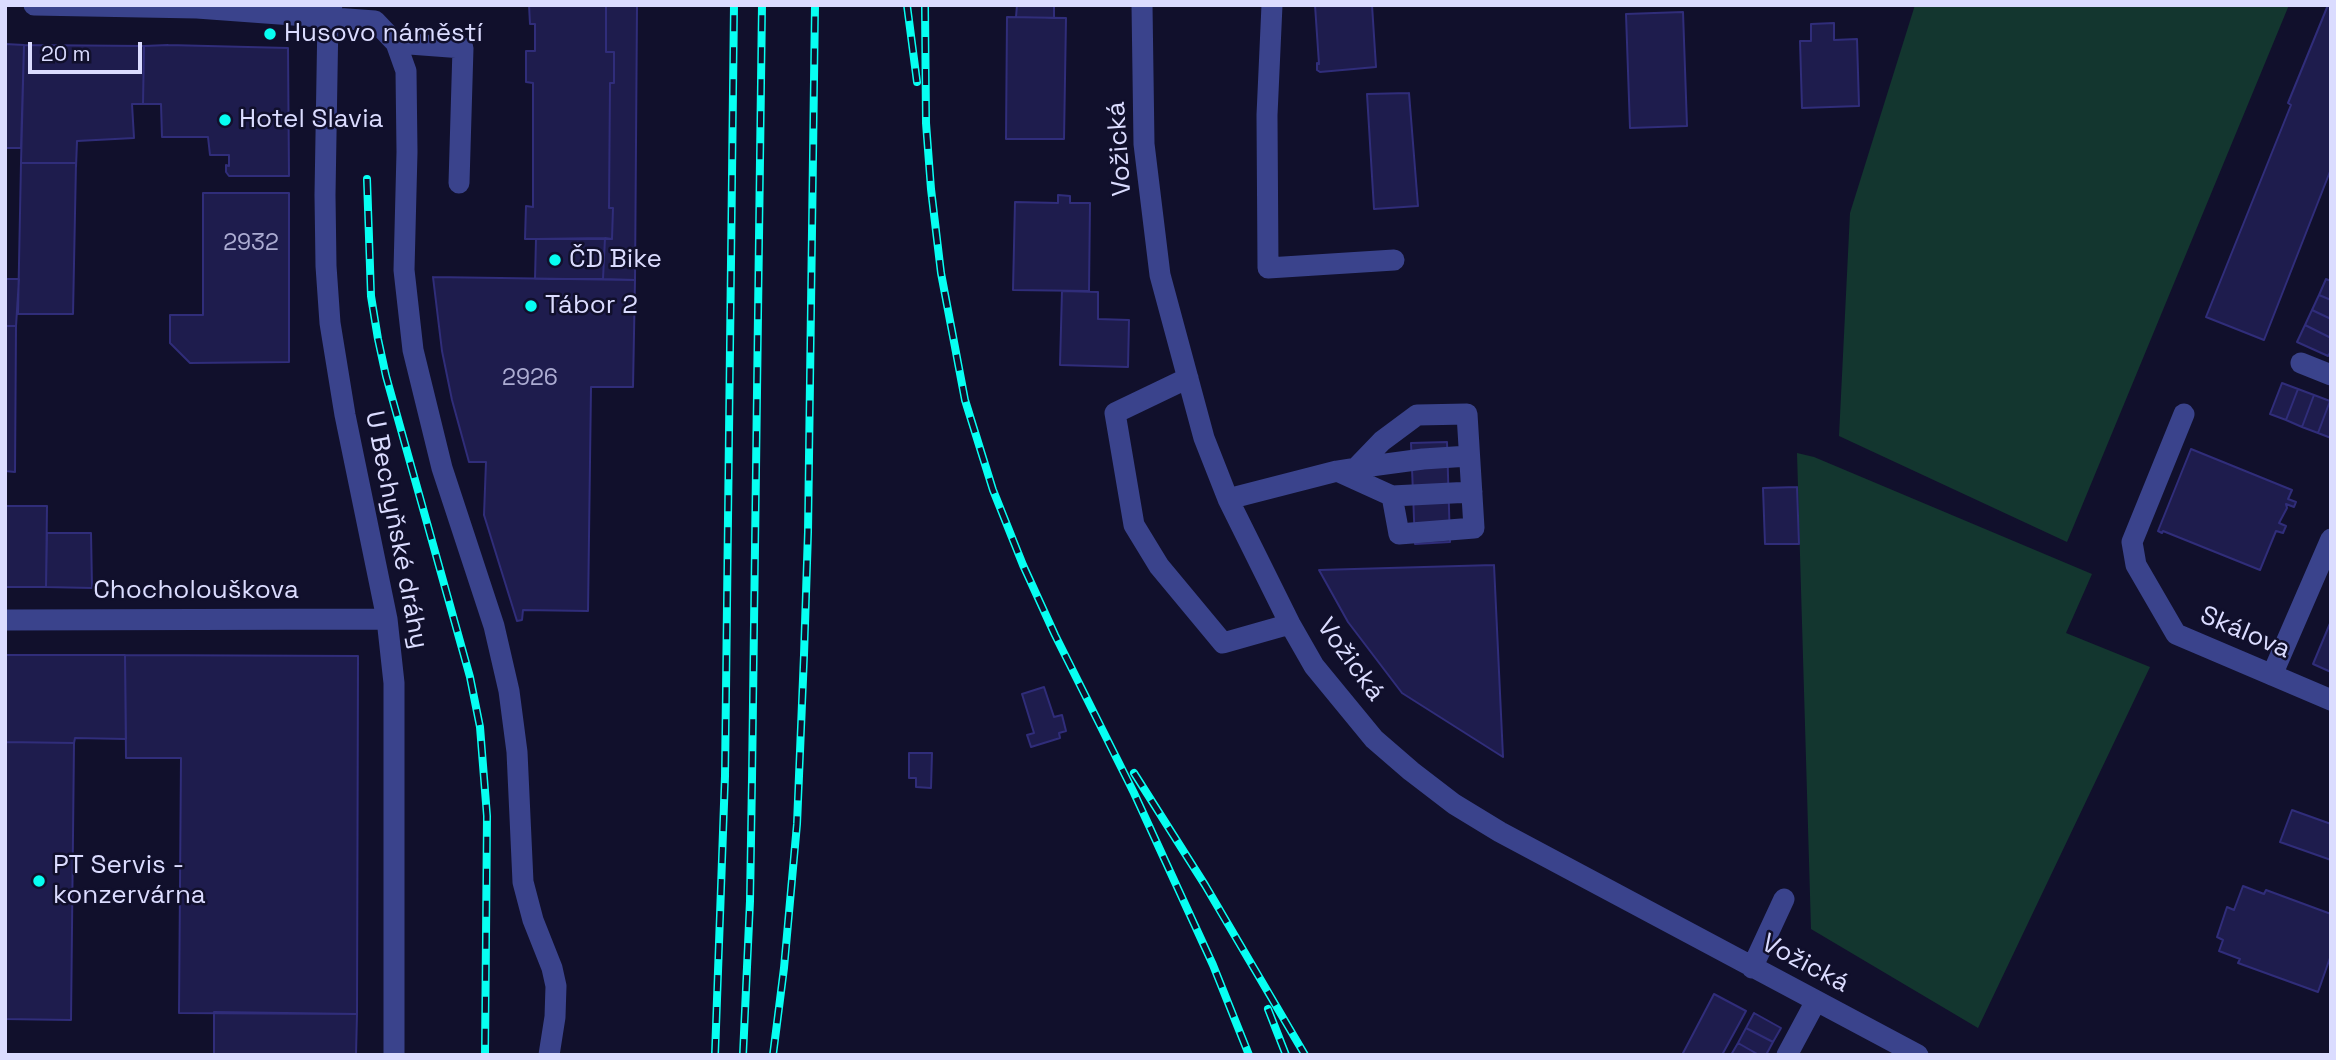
<!DOCTYPE html>
<html>
<head>
<meta charset="utf-8">
<style>
	body { margin:0 }
	#map { position:relative; width:2336px; height:1060px; overflow:hidden; background:#11102c; font-family:"Space Grotesk",sans-serif }
	canvas { display:block }
	.frame { position:absolute; inset:0; border:7px solid #dbdcff; pointer-events:none }
	.scale { position:absolute; left:28px; top:42px; width:114px; height:32px; box-sizing:border-box; border:4px solid #dbdcff; border-top:0; padding-left:9px; font-size:21px; line-height:24px; white-space:nowrap; color:#dbdcff; -webkit-text-stroke:5px #11102c; paint-order:stroke }
</style>
</head>
<body>
<div id="map">
<canvas width="2336" height="1060"></canvas>
<div class="frame"></div>
<div class="scale">20 m</div>
</div>
<script>
const ctx = document.querySelector('canvas').getContext('2d');
ctx.lineJoin = 'round';
function paint(path, color) {
  ctx.fillStyle = color;
  ctx.fill(path, 'evenodd');
}
function toPath(rows) {
  const path = new Path2D();
  for (const r of rows) {
    path.moveTo(r[0], r[1]);
    for (let i = 2; i < r.length; i += 2) path.lineTo(r[i], r[i + 1]);
  }
  return path;
}
function stroke(path, color, width, dash) {
  ctx.strokeStyle = color;
  ctx.lineWidth = width;
  ctx.lineCap = dash ? 'butt' : 'round';
  ctx.setLineDash(dash || []);
  ctx.stroke(path);
}
function drawText(font, color, halo, rows, align = 'center') {
  ctx.font = font + ' "Space Grotesk",sans-serif';
  ctx.lineWidth = 5;
  ctx.setLineDash([]);
  ctx.textBaseline = 'middle';
  ctx.strokeStyle = halo;
  ctx.fillStyle = color;
  for (const [text, x, y, turn = 0] of rows) {
    ctx.save();
    ctx.translate(x, y);
    ctx.rotate((+turn || 0) * Math.PI / 180);
    ctx.textAlign = isNaN(turn) ? turn : align;
    if (halo) ctx.strokeText(text, 0, 0);
    ctx.fillText(text, 0, 0);
    ctx.restore();
  }
}
paint(toPath([
	[1915,5,2289,5,2067,542,1839,436,1850,213],
	[1797,453,1814,457,2092,574,2066,633,2150,667,1978,1028,1811,929]
]), '#13362f');
const building = toPath([
	[529,5,606,5,606,52,614,52,614,83,610,83,609,208,613,208,612,239,525,239,526,206,533,207,533,83,526,82,526,51,535,51,535,24,530,24,529,5],
	[606,5,637,5,635,280,603,279,605,238,612,239,613,208,609,208,610,83,614,83,614,52,606,52,606,5],
	[1017,5,1054,5,1054,18,1016,17,1017,5],
	[1315,5,1372,5,1376,67,1320,72,1317,70,1317,63,1319,64,1315,5],
	[2328,5,2331,5,2331,169,2264,340,2206,317,2291,105,2288,103,2328,5],
	[1683,12,1687,126,1630,128,1626,14,1683,12],
	[1007,17,1066,18,1064,139,1006,139,1007,17],
	[1834,23,1834,40,1857,39,1859,106,1802,108,1800,41,1811,41,1811,24,1834,23],
	[5,44,24,45,21,148,5,148,5,44],
	[24,45,144,46,143,104,132,104,134,138,77,141,76,167,76,163,21,163,24,45],
	[168,45,288,48,289,176,229,176,226,172,226,165,229,166,229,155,210,155,208,137,162,137,161,104,143,104,144,46,168,45],
	[1409,93,1418,206,1374,209,1367,94,1409,93],
	[21,163,76,163,73,314,18,314,21,163],
	[203,193,289,193,289,362,190,363,170,343,170,315,203,315,203,193],
	[1058,195,1070,196,1070,203,1090,203,1089,291,1013,290,1015,202,1058,203,1058,195],
	[605,238,603,279,535,279,536,239,605,238],
	[433,277,635,280,633,387,591,387,588,611,523,610,522,620,517,621,484,515,486,462,469,462,452,400,442,351,433,277],
	[5,279,19,279,16,326,5,326,5,279],
	[2326,279,2331,281,2331,300,2319,295,2326,279],
	[1062,291,1098,292,1098,319,1129,320,1128,367,1060,365,1062,291],
	[2319,295,2331,300,2331,319,2312,310,2319,295],
	[2312,310,2331,319,2331,338,2305,325,2312,310],
	[2305,325,2331,338,2331,351,2328,356,2297,342,2305,325],
	[5,326,16,326,15,472,5,471,5,326],
	[2282,383,2298,389,2286,420,2270,414,2282,383],
	[2298,389,2314,395,2302,427,2286,420,2298,389],
	[2314,395,2330,401,2318,433,2302,427,2314,395],
	[2330,401,2331,401,2331,438,2318,433,2330,401],
	[1447,442,1450,542,1415,544,1411,443,1447,442],
	[2191,449,2292,490,2288,499,2296,502,2294,507,2286,504,2287,508,2279,523,2286,526,2283,533,2276,531,2260,570,2163,531,2162,533,2158,531,2191,449],
	[1797,487,1799,544,1765,544,1763,488,1797,487],
	[5,506,47,506,46,587,5,587,5,506],
	[47,533,91,533,92,588,46,587,47,533],
	[1494,565,1503,757,1402,693,1348,622,1319,570,1494,565],
	[2331,621,2331,672,2313,664,2331,621],
	[5,655,125,655,126,739,75,738,74,743,5,742,5,655],
	[125,655,358,656,357,1014,179,1013,181,758,126,758,125,655],
	[1044,687,1054,717,1062,715,1066,731,1059,733,1060,738,1031,747,1027,735,1034,733,1022,694,1044,687],
	[5,742,74,743,71,1020,5,1019,5,742],
	[909,753,932,753,931,788,916,787,916,778,909,778,909,753],
	[2292,810,2331,824,2331,860,2280,842,2292,810],
	[2243,886,2264,894,2266,890,2331,914,2331,955,2318,992,2238,963,2240,959,2219,951,2223,940,2217,937,2227,907,2234,910,2243,886],
	[1714,994,1746,1011,1722,1055,1682,1055,1714,994],
	[214,1012,357,1014,356,1055,214,1055,214,1012],
	[1754,1013,1781,1028,1773,1042,1746,1028,1754,1013],
	[1746,1028,1773,1042,1766,1055,1759,1055,1738,1043,1746,1028],
	[1738,1043,1759,1055,1731,1055,1738,1043]
]);
paint(building, '#1e1c4d');
stroke(building, '#302d7a', 2);
stroke(toPath([
	[34,5,197,8,375,21,396,43,406,71,407,152,404,270,413,350,442,468,494,626,509,691,517,752,523,882,533,920,552,968,556,986,555,1017,549,1055],
	[332,5,328,16,325,195,326,266,330,323,345,415,387,619,394,683,394,1055],
	[1142,5,1144,144,1160,275,1204,438,1228,499,1290,624,1314,666,1374,739,1411,771,1454,804,1500,832,1918,1055],
	[1272,5,1267,115,1268,268,1394,260],
	[396,43,463,48,459,183],
	[2301,363,2331,375],
	[1188,378,1115,413,1134,525,1159,566,1223,643,1290,624],
	[2184,414,2132,542,2136,565,2176,634,2331,700],
	[1356,468,1423,459,1469,456],
	[1337,471,1392,496,1472,492],
	[1228,499,1337,471,1356,468,1382,441,1417,415,1467,414,1474,528,1399,534,1392,496],
	[5,620,387,619],
	[2272,675,2331,539],
	[1752,968,1784,899],
	[1787,1055,1816,1001]
]), '#3a438c', 21);
const rail = toPath([
	[907,5,917,82],
	[925,5,926,123,931,189,941,273,965,400,993,490,1023,565,1055,635,1134,793,1213,965,1249,1055],
	[367,179,371,296,378,339,386,376,470,677,480,727,487,816,485,1055],
	[1134,773,1205,885,1305,1055],
	[1268,1009,1286,1055],
	[715,1055,725,776,734,5],
	[743,1055,750,901,752,779,762,5],
	[773,1055,784,968,797,824,804,655,808,532,815,5]
]);
stroke(rail, '#07fff2', 8);
stroke(rail, '#11102c', 5, [16]);
for (const [x, y, r, color] of [
	[270,34,7,"#07fff2"],
	[225,120,7,"#07fff2"],
	[555,260,7,"#07fff2"],
	[531,306,7,"#07fff2"],
	[39,881,7,"#07fff2"]
]) {
  const dot = new Path2D();
  dot.arc(x, y, r, 0, 2 * Math.PI);
  ctx.fillStyle = color;
  ctx.fill(dot);
  stroke(dot, '#11102c', 2.5);
}
drawText('23px', '#acacd2', null, [
	["2932",251,244],
	["2926",530,379]
]);
drawText('26px', '#dbdcff', '#11102c', [
	["Husovo náměstí",284,34],
	["Hotel Slavia",239,120],
	["ČD Bike",569,260],
	["Tábor 2",545,306],
	["PT Servis -",53,866],
	["konzervárna",53,896]
], 'left');
drawText('26px', '#dbdcff', '#11102c', [
	["Vožická",1120,149,-94],
	["U Bechyňské dráhy",396,530,79],
	["Chocholouškova",196,591],
	["Skálova",2245,633,23],
	["Vožická",1350,660,54],
	["Vožická",1805,964,28]
]);
</script>
</body>
</html>
